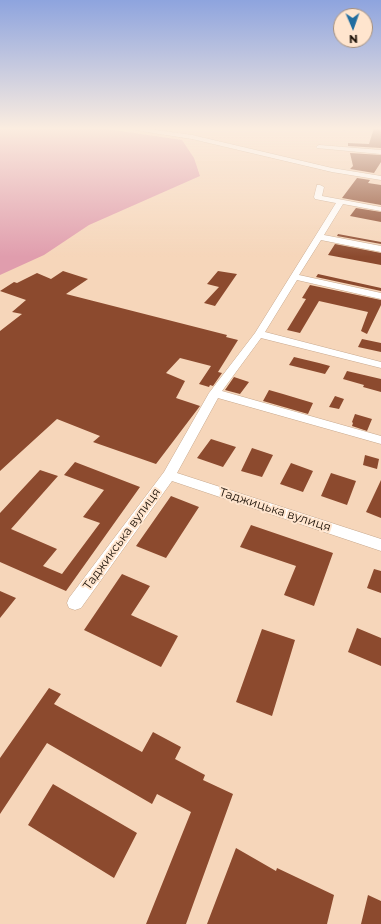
<!DOCTYPE html>
<html>
<head>
<meta charset="utf-8">
<style>
	body { margin:0 }
	#map { position:relative; width:381px; height:924px; overflow:hidden; background:#f6d6ba; font-family:Montserrat,sans-serif }
	canvas { display:block }
	.north { position:absolute; left:333px; top:8px; width:40px; height:40px; box-sizing:border-box; background:#ffe5ce; border:1px solid #a4907e; border-radius:50%; rotate:178deg; font-size:11px; font-weight:700; line-height:16px; text-align:center; color:#1b1006 }
	.north::after { content:''; display:block; margin:auto; width:14px; height:18px; background:#216da0; clip-path:polygon(50% 0,100% 100%,50% 72%,0 100%) }
</style>
</head>
<body>
<div id="map">
<canvas width="381" height="924"></canvas>
<div class="north">N</div>
</div>
<script>
const ctx = document.querySelector('canvas').getContext('2d');
ctx.lineJoin = 'round';
function paint(path, color) {
  ctx.fillStyle = color;
  ctx.fill(path, 'evenodd');
}
function toPath(rows) {
  const path = new Path2D();
  for (const r of rows) {
    path.moveTo(r[0], r[1]);
    for (let i = 2; i < r.length; i += 2) path.lineTo(r[i], r[i + 1]);
  }
  return path;
}
function stroke(path, color, width, dash) {
  ctx.strokeStyle = color;
  ctx.lineWidth = width;
  ctx.lineCap = dash ? 'butt' : 'round';
  ctx.setLineDash(dash || []);
  ctx.stroke(path);
}
function drawText(font, color, halo, rows, align = 'center') {
  ctx.font = font + ' Montserrat,sans-serif';
  ctx.lineWidth = 4;
  ctx.setLineDash([]);
  ctx.textBaseline = 'middle';
  ctx.strokeStyle = halo;
  ctx.fillStyle = color;
  for (const [text, x, y, turn = 0] of rows) {
    ctx.save();
    ctx.translate(x, y);
    ctx.rotate((+turn || 0) * Math.PI / 180);
    ctx.textAlign = isNaN(turn) ? turn : align;
    if (halo) ctx.strokeText(text, 0, 0);
    ctx.fillText(text, 0, 0);
    ctx.restore();
  }
}
paint(toPath([
	[0,128,101,128,182,140,194,158,200,176,89,225,44,255,0,275]
]), '#e09dad');
paint(toPath([
	[374,128,381,128,381,148,348,146,348,143,369,144],
	[350,153,381,155,381,162,374,173,350,169,353,166],
	[357,178,370,180,368,183,381,185,381,205,342,198],
	[356,208,381,212,381,222,350,216],
	[338,234,381,242,381,244,337,236],
	[335,244,381,253,381,265,328,255],
	[63,271,88,279,66,294,227,335,226,337,238,340,218,372,222,373,213,386,210,385,209,387,199,384,211,366,180,358,166,373,185,381,176,398,200,406,156,464,93,442,100,436,57,419,0,471,0,331,22,314,12,312,26,300,0,291,14,282,17,283,37,273,51,279],
	[218,271,237,274,215,306,204,303,219,287,207,284],
	[318,274,381,288,381,291,316,277],
	[310,285,381,300,381,305,367,334,361,331,368,312,319,301,300,333,287,330,306,299,302,298],
	[362,339,381,343,381,352,358,347],
	[294,357,319,363,330,366,325,374,289,365],
	[347,371,381,379,381,392,363,387,364,385,343,379],
	[234,377,249,382,240,394,225,390],
	[269,390,283,394,313,403,308,414,263,401],
	[335,396,344,399,339,409,329,407],
	[355,414,372,419,367,431,352,426,353,423,352,422],
	[211,439,236,447,223,467,197,458],
	[252,448,273,455,262,477,241,471],
	[365,455,379,459,377,469,363,465],
	[75,462,140,487,66,591,0,562,0,513,40,470,58,476,11,529,57,549,43,566,62,574,100,523,83,517,104,490,64,475],
	[291,463,313,471,303,492,280,484],
	[331,473,356,481,347,505,321,496],
	[381,480,381,518,366,512],
	[171,496,199,507,166,558,136,546],
	[251,525,333,553,314,606,284,595,296,566,240,547],
	[374,569,381,571,381,593,367,588],
	[122,574,150,586,131,615,178,636,161,667,84,630],
	[0,591,16,598,0,618],
	[357,628,381,638,381,666,348,652],
	[262,629,295,640,272,716,236,702],
	[49,688,61,694,54,704,142,752,153,732,181,747,175,759,205,775,203,780,233,794,186,924,146,924,191,812,157,794,152,804,47,743,0,814,0,758],
	[53,784,137,833,114,878,28,825],
	[236,848,276,871,277,868,334,895,327,924,207,924],
	[368,895,381,901,381,924,361,924]
]), '#8c4a2e');
const minor = toPath([
	[131,128,143,128,192,135,332,168,381,176,381,180,332,172,192,139,134,130,131,128],
	[339,128,347,128,344,130,339,128],
	[319,145,381,150,381,154,317,148,316,147,319,145],
	[317,185,320,185,324,187,322,196,381,207,381,211,343,204,324,235,381,246,381,252,321,240,299,275,381,293,381,299,297,280,265,332,381,362,381,368,261,338,222,391,381,436,381,444,218,398,177,473,381,539,381,551,172,481,81,608,75,610,69,608,67,603,69,598,164,472,209,393,255,333,336,203,315,199,314,197,317,185]
]);
stroke(minor, '#c7a88d', 1);
paint(minor, '#fff');
const sky = ctx.createLinearGradient(0, 0, 0, 257);
sky.addColorStop(0, '#8ea4de');
sky.addColorStop(0.5, '#fbede0');
sky.addColorStop(1, '#fbede000');
ctx.fillStyle = sky;
ctx.fillRect(0, 0, 381, 257);
drawText('12px', '#1b1006', '#ffe5ce', [
	["Таджицька вулиця",275,510,18],
	["Таджикська вулиця",122,539,-54]
]);
</script>
</body>
</html>
